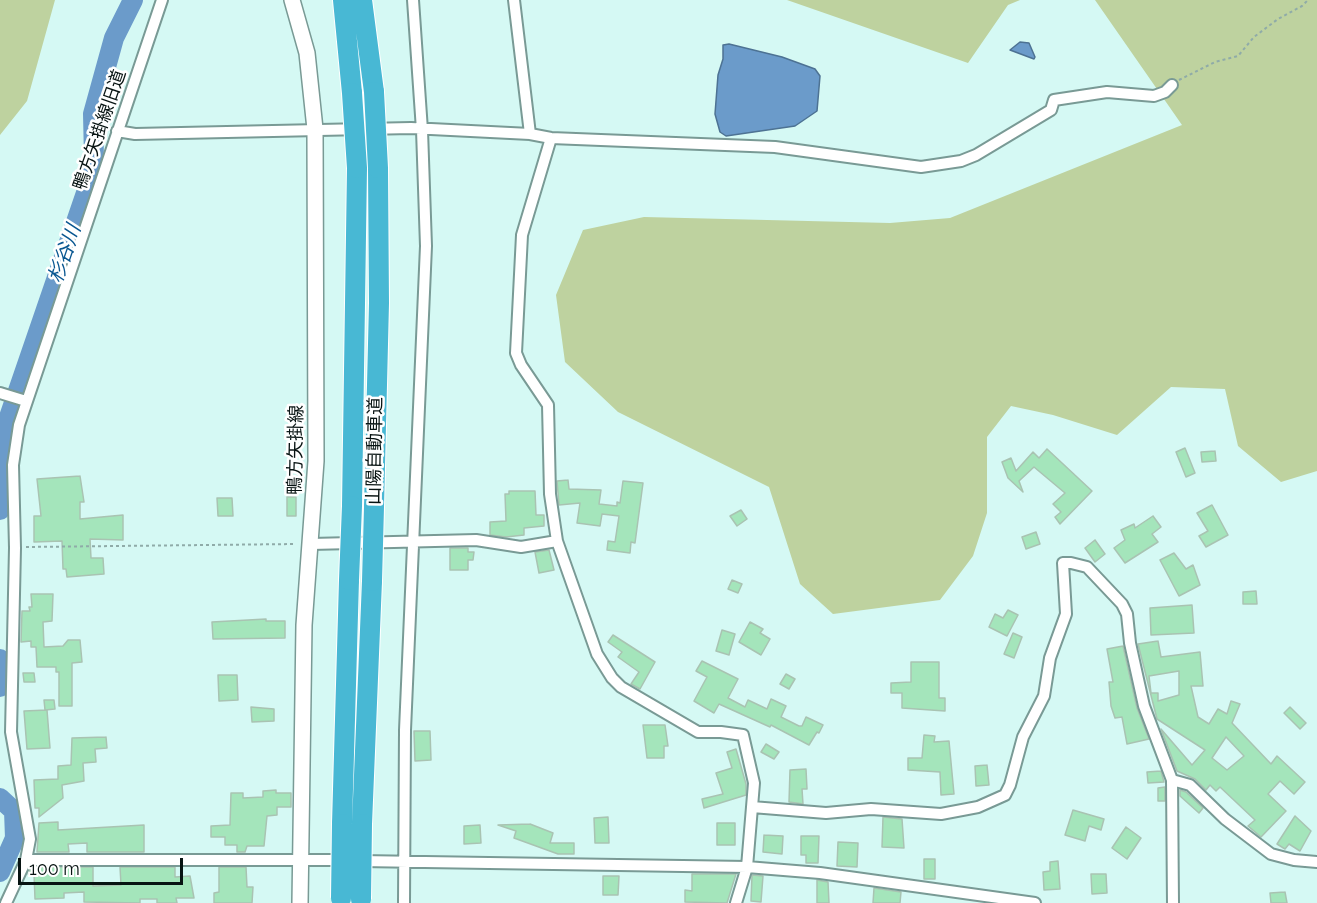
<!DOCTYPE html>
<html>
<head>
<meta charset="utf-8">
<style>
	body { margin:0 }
	#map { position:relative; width:1317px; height:903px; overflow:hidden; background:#d5f9f4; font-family:Raleway,sans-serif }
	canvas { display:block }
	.scale { position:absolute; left:18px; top:858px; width:165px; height:27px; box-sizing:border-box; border:3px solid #071312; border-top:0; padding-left:8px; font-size:18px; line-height:21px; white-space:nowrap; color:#071312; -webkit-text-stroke:4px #fff; paint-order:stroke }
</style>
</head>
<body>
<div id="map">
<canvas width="1317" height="903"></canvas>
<div class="scale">100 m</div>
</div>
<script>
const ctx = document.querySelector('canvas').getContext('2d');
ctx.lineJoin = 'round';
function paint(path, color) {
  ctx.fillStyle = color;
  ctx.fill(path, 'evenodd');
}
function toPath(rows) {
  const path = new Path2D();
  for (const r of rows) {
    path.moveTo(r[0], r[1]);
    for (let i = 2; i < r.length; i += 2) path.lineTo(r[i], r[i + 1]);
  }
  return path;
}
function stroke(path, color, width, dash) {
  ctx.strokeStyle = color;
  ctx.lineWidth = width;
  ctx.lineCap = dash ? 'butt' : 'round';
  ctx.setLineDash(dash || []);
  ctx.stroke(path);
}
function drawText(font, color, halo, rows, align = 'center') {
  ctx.font = font + ' Raleway,"Noto Sans JP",sans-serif';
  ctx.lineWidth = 5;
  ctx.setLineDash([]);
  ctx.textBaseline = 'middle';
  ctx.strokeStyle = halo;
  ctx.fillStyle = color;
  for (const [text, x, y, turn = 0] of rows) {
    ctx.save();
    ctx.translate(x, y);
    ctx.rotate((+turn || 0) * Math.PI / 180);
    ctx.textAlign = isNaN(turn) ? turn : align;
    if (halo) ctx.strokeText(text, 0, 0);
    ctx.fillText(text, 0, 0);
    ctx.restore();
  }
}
paint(toPath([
	[0,0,55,0,27,101,0,135],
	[787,0,1020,0,1008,5,968,63],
	[1095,0,1317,0,1317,471,1281,482,1238,446,1225,389,1171,387,1117,435,1053,415,1011,406,987,437,987,513,973,556,940,600,833,614,800,584,769,487,618,412,565,362,556,295,583,230,644,217,890,223,950,218,1182,125]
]), '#bed29f');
const water = toPath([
	[1020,42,1029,43,1035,57,1034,59,1010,50,1020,42],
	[729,44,782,57,815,69,820,76,817,111,795,126,726,136,720,132,715,114,718,75,723,59,723,45,729,44]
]);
paint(water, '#6b9bca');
stroke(water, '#4d7293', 1.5);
stroke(toPath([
	[0,510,1,457,7,423,88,187,94,158,93,114,114,38,133,0],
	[0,659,0,687],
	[0,798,14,811,15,838,0,872]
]), '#6b9bca', 20);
const building = toPath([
	[1185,448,1195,473,1186,477,1176,452,1185,448],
	[1047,449,1092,491,1060,524,1055,517,1061,512,1053,504,1065,493,1034,467,1019,481,1023,492,1008,478,1002,462,1011,458,1016,471,1033,452,1039,458,1047,449],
	[1215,451,1216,461,1202,462,1201,452,1215,451],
	[80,476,84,502,80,502,80,519,123,515,123,540,90,539,91,558,103,558,104,574,67,577,66,569,63,569,62,541,34,542,34,516,41,516,37,479,80,476],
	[568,480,569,489,601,490,599,504,617,506,617,502,620,503,623,481,643,483,635,543,631,542,630,553,607,550,608,541,615,542,619,516,602,514,600,526,577,523,580,503,559,505,557,481,568,480],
	[509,491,535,491,536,515,544,515,544,526,524,528,524,535,506,537,490,535,490,522,506,521,505,494,509,494,509,491],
	[287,497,296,497,296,516,287,516,287,497],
	[217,498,232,498,233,516,218,516,217,498],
	[1212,505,1228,535,1206,547,1199,536,1208,531,1197,513,1212,505],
	[741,510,747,519,737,526,730,516,741,510],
	[1153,516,1161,527,1152,534,1158,542,1125,563,1114,548,1125,540,1121,530,1134,524,1135,528,1153,516],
	[1036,532,1040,544,1026,549,1022,537,1036,532],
	[1095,540,1105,554,1095,562,1085,548,1095,540],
	[450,548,468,548,468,552,474,552,473,560,468,560,468,570,450,570,450,548],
	[549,550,554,570,539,573,535,552,549,550],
	[1174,553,1186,569,1193,565,1200,585,1179,596,1160,560,1174,553],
	[732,580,742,584,738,593,728,589,732,580],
	[1256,591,1257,604,1243,604,1243,592,1256,591],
	[31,594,53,594,52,621,43,622,44,647,63,646,68,640,80,640,82,662,72,663,72,706,59,706,59,672,56,672,56,667,37,667,36,647,31,647,31,641,21,642,22,611,30,611,29,607,32,607,31,594],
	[1192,605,1194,633,1151,635,1150,608,1192,605],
	[1008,610,1018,615,1007,636,989,627,995,614,1003,618,1008,610],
	[266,619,266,621,285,621,285,638,213,639,212,622,266,619],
	[750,622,763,629,760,633,770,639,761,655,739,642,750,622],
	[722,630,735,634,729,655,716,651,722,630],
	[1013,633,1022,637,1014,658,1004,654,1013,633],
	[613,635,655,662,640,689,631,684,639,672,618,657,622,652,608,642,613,635],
	[1158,641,1161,657,1200,652,1203,686,1191,686,1198,717,1209,724,1218,709,1227,714,1231,701,1240,704,1232,723,1271,764,1277,756,1305,782,1294,794,1280,781,1268,794,1286,811,1261,837,1248,826,1255,820,1220,787,1216,791,1210,785,1206,790,1195,779,1177,771,1161,729,1192,765,1205,750,1157,719,1138,644,1158,641],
	[1179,671,1179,695,1158,701,1158,693,1151,693,1149,676,1179,671],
	[1226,737,1244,756,1227,770,1212,758,1226,737],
	[1123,646,1137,708,1149,739,1127,744,1122,717,1115,718,1111,706,1109,682,1113,682,1107,649,1123,646],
	[702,661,738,679,728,698,745,707,748,700,767,709,771,699,786,706,781,717,799,726,802,726,806,717,823,725,819,733,817,732,809,745,771,725,770,727,719,704,714,713,694,701,707,677,696,671,702,661],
	[911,662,939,662,939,698,945,698,945,711,902,708,902,693,891,693,891,683,911,682,911,662],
	[23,673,34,673,35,682,24,682,23,673],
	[786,674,795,679,789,689,780,684,786,674],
	[218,675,237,675,238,700,219,701,218,675],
	[44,700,54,700,55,709,45,710,44,700],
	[251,707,274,709,274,721,252,722,251,707],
	[1290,707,1306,723,1300,729,1284,713,1290,707],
	[47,710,50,748,27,749,24,711,47,710],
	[643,725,665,725,668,746,664,746,664,758,647,758,643,725],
	[414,731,430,731,431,760,415,761,414,731],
	[924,735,935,736,934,742,949,741,954,794,941,795,940,772,908,770,908,758,922,758,924,735],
	[106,737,107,748,95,749,96,762,83,763,84,781,62,785,63,798,39,817,39,808,35,808,34,780,58,779,58,766,71,765,72,738,106,737],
	[766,744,779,752,774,759,761,752,766,744],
	[736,749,746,784,746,795,704,808,702,799,723,794,716,773,732,768,727,752,736,749],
	[987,765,989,785,976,786,975,766,987,765],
	[806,769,807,789,802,789,803,804,789,802,790,770,806,769],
	[1161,771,1164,782,1148,783,1147,772,1161,771],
	[1165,787,1165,801,1158,801,1158,788,1165,787],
	[276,790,276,793,291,793,291,807,277,807,277,815,267,816,264,846,247,846,245,852,237,852,237,845,225,845,225,837,211,837,211,826,230,825,231,793,243,793,243,798,263,797,263,791,276,790],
	[1180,790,1186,792,1203,808,1199,813,1180,796,1180,790],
	[1073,810,1104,819,1101,830,1089,826,1085,841,1065,835,1073,810],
	[1295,816,1311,831,1300,851,1289,844,1285,849,1277,844,1295,816],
	[608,817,609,843,595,843,594,818,608,817],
	[883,817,902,819,904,848,882,847,883,817],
	[58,822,58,830,144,825,144,852,87,852,87,843,68,844,69,852,37,852,39,823,58,822],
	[717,823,735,823,735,845,717,845,717,823],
	[530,824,553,833,550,843,574,843,574,854,558,854,514,838,516,831,498,825,530,824],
	[480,825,481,843,464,844,464,826,480,825],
	[1126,827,1141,838,1127,859,1112,848,1126,827],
	[764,835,783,836,782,854,763,852,764,835],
	[801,836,819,836,818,863,806,863,806,855,801,855,801,836],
	[838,842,858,843,857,867,837,866,838,842],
	[924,859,935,859,935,879,924,879,924,859],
	[1058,861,1060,889,1044,890,1043,872,1050,871,1050,862,1058,861],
	[31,867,93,867,93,886,121,885,120,867,175,867,175,877,190,876,194,898,176,898,177,903,157,903,157,899,140,899,140,903,84,902,84,892,64,893,64,898,35,899,34,874,28,874,31,867],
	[219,867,246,867,247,887,253,887,252,903,214,903,214,893,219,892,219,867],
	[692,874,736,874,727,903,685,902,685,890,692,891,692,874],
	[1091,874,1106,874,1107,893,1092,894,1091,874],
	[752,875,763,876,761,902,751,901,752,875],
	[603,876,619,876,618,895,603,895,603,876],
	[817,880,828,882,829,903,817,903,817,880],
	[874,888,901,892,900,903,873,903,874,888],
	[1285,892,1287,903,1271,903,1270,893,1285,892]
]);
paint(building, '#a4e5bb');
stroke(building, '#a9c3b2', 1.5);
const minor = toPath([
	[514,0,530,134],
	[117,131,135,134,411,128,530,134,551,138,775,147,921,167,961,161,976,155,1051,110,1054,100,1107,92,1154,96,1165,92,1172,85],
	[551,138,522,235,516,353,521,365,548,405,550,494,557,541,597,654,612,678,621,687,698,732,721,732,743,735,754,783,747,867,736,903],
	[0,393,26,401],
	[311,544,476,540,521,547,557,541],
	[1172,780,1190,785,1225,819,1271,854,1294,860,1317,862],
	[752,807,826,813,871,809,941,814,978,807,1005,795,1010,785,1023,737,1044,696,1050,658,1066,614,1063,563,1071,563,1087,567,1122,604,1127,614,1130,643,1144,706,1172,780,1173,903],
	[26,860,344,860],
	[360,861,747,867,820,873,1035,903],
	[6,903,26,860,30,839,11,732,15,548,13,465,19,425,162,0],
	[404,903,405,730,426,246,422,130,413,0]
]);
const secondary = toPath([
	[292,0,307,53,315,129,316,461,304,625,300,903]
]);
const motorway = toPath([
	[343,0,352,93],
	[362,0,374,92],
	[352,506,357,168],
	[374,507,379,303,378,168],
	[342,824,349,580],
	[362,824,372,581]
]);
stroke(minor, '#799a95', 14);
stroke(secondary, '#799a95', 18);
stroke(motorway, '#fff', 22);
stroke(toPath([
	[1179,80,1215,62,1238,56,1254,37,1278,19,1302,6,1308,0],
	[26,547,296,544]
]), '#8faba8', 2, [3, 3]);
stroke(minor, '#fff', 10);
stroke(secondary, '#fff', 15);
stroke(motorway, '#48b8d4', 20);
const motorwayBridge = toPath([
	[374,92,378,168],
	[352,93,357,168],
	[349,580,352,506],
	[372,581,374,507],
	[341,898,342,824],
	[361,899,362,824]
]);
stroke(motorwayBridge, '#fff', 22, []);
stroke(motorwayBridge, '#48b8d4', 20);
drawText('18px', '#071312', '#fff', [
	["鴨方矢掛線旧道",100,130,-71],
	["鴨方矢掛線",296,450,-89],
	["山陽自動車道",375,451,-89]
]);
drawText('italic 20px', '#095791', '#fff', [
	["杉谷川",65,254,-71]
]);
</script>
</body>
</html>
